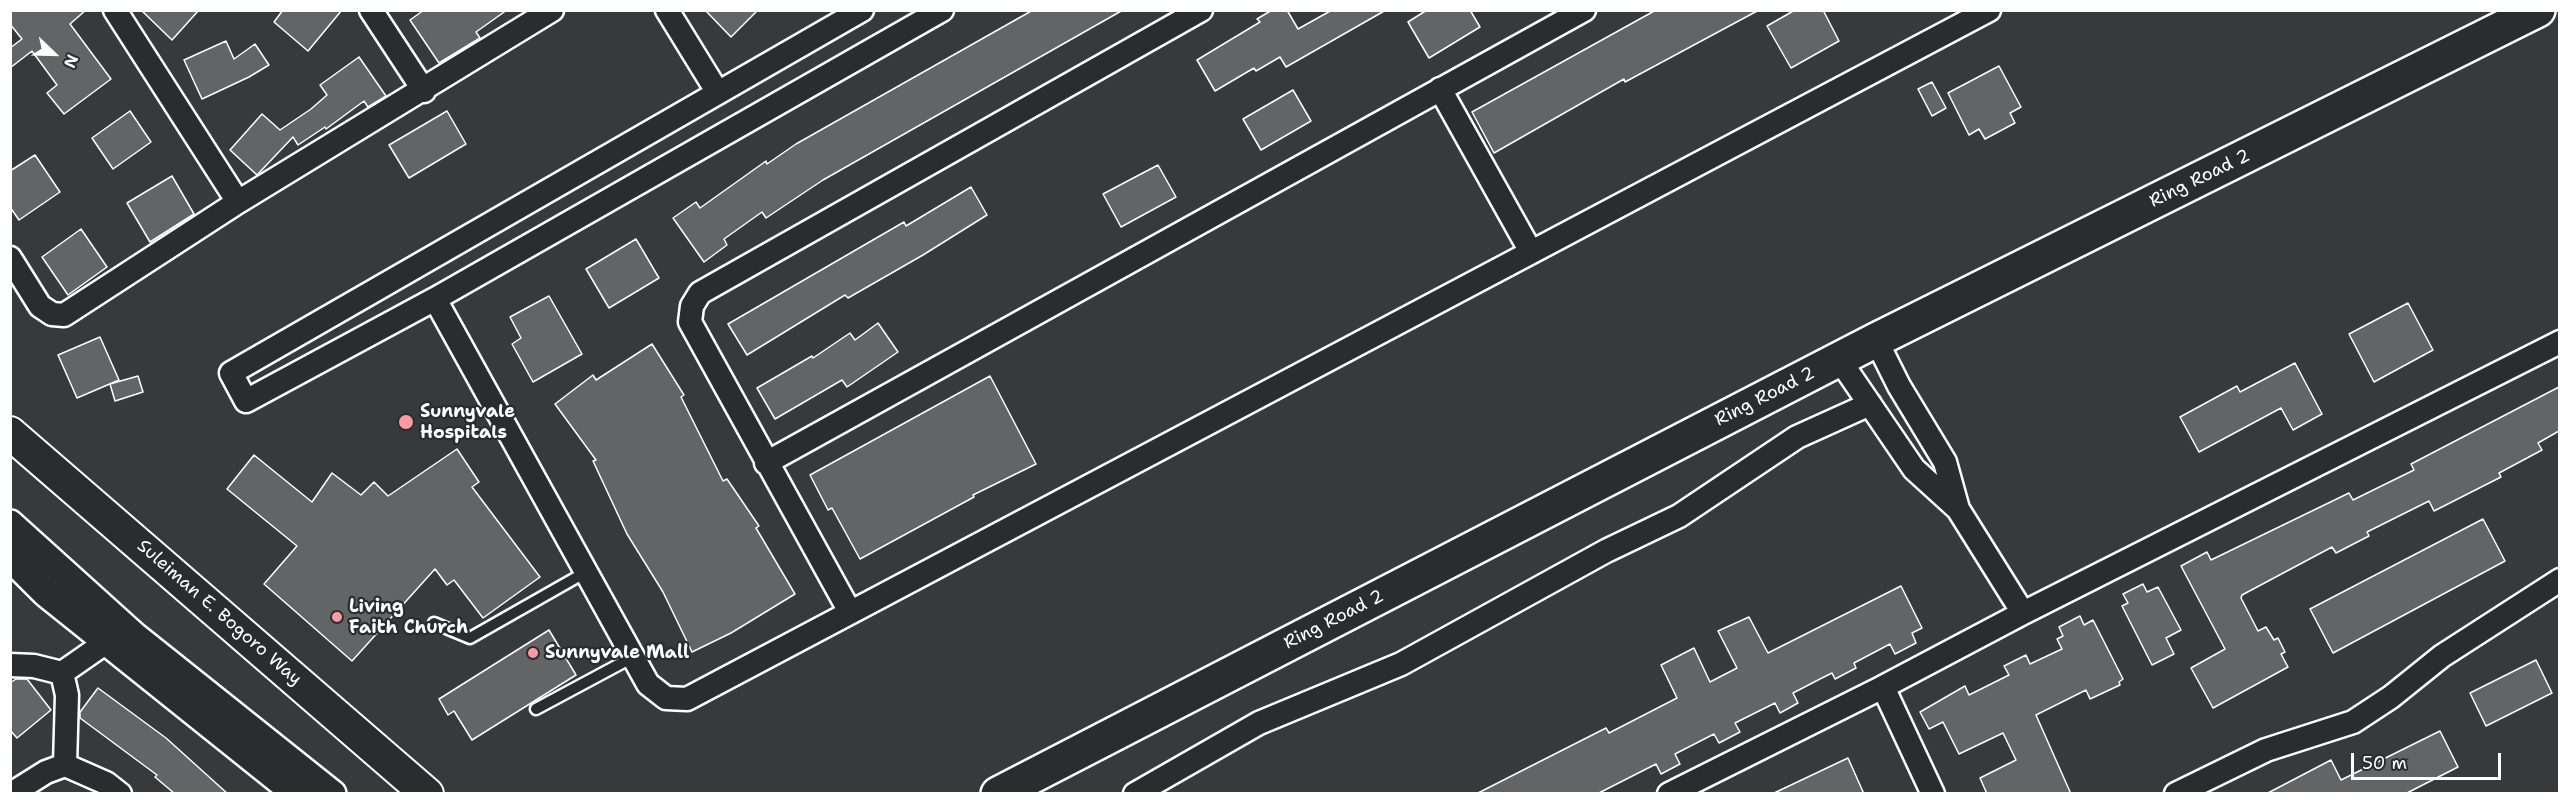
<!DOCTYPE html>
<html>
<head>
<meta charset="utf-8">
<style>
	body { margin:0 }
	#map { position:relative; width:2570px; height:804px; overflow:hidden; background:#373a3b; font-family:"Shantell Sans",sans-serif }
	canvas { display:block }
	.frame { position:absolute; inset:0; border:12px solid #fff; pointer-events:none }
	.north { position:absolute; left:24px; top:24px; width:60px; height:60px; -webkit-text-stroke:4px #2a2d2e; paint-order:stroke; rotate:113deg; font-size:16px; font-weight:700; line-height:24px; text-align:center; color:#fff }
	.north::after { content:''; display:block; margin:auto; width:21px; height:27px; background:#fff; clip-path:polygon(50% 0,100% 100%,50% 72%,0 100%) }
	.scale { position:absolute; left:2351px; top:753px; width:150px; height:27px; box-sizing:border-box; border:3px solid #fff; border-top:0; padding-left:8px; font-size:18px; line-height:21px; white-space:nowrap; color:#fff; -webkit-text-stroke:4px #2a2d2e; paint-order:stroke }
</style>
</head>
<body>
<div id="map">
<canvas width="2570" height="804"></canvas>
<div class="frame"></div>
<div class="north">N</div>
<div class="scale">50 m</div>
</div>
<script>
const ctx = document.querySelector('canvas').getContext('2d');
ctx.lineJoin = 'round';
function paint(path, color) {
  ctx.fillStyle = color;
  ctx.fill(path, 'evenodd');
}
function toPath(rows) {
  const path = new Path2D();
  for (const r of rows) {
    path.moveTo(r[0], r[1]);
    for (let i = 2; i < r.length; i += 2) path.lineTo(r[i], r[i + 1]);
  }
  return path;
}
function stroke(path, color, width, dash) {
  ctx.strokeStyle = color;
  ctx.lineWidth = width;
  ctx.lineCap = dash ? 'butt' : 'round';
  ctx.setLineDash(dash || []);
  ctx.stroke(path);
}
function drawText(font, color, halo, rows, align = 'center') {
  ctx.font = font + ' "Shantell Sans",sans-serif';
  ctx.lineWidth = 4.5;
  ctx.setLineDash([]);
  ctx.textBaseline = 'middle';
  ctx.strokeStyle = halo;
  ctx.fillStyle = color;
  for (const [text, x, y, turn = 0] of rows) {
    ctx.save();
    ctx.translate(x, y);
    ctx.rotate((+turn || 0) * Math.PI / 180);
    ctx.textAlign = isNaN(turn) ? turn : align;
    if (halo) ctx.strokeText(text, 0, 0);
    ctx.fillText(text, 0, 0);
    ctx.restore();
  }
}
const building = toPath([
	[10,10,86,10,70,24,111,79,64,114,47,93,57,85,32,51,10,68,10,48,22,39,10,24,10,10],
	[141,10,199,10,172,40,141,10],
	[283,10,342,10,308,51,274,22,283,10],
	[424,10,507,10,476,32,480,38,439,63,410,20,424,10],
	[705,10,758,10,731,37,705,10],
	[1033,10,1123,10,823,180,766,218,762,212,724,239,727,245,704,262,673,218,696,202,700,208,766,161,767,164,796,144,1033,10],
	[1272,10,1287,10,1298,29,1332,10,1386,10,1286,67,1280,57,1256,71,1254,68,1215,91,1197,60,1260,22,1257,19,1272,10],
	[1427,10,1470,10,1480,27,1429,58,1408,22,1427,10],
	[1656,10,1759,10,1625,82,1624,79,1494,153,1472,112,1656,10],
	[1795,10,1823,10,1839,41,1791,68,1767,26,1795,10],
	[226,41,234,59,255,44,269,65,249,77,202,99,184,60,226,41],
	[359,57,386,96,368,107,364,101,326,129,325,127,298,145,293,137,257,175,230,150,262,114,280,130,311,109,327,95,320,85,359,57],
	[1999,66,2021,107,2010,113,2015,123,1985,139,1979,129,1969,135,1948,93,1999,66],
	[1932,82,1946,108,1932,116,1918,89,1932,82],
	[1293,90,1311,121,1261,150,1243,119,1293,90],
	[130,111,151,142,113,169,92,138,130,111],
	[447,111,466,144,409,178,389,145,447,111],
	[35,155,60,192,19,220,10,207,10,171,35,155],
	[1158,165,1176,197,1121,227,1103,194,1158,165],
	[172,176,194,214,150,242,127,203,172,176],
	[971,187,987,215,923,255,848,298,845,295,747,355,728,324,904,222,906,226,971,187],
	[81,229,107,267,68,295,42,257,81,229],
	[636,239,659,278,609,308,586,269,636,239],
	[549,296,582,354,533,382,512,344,521,338,510,317,549,296],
	[2408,303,2433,350,2374,382,2349,334,2408,303],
	[878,323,898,352,847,387,842,380,775,419,757,388,812,356,813,358,850,333,855,340,878,323],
	[100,337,119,380,77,398,58,355,100,337],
	[652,344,684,395,681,397,723,481,727,479,759,526,756,528,795,594,731,633,692,652,663,592,627,534,593,461,596,460,555,404,593,375,596,380,652,344],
	[2295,363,2322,414,2293,430,2281,408,2199,452,2180,417,2237,386,2240,392,2295,363],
	[138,376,143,392,115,401,110,384,138,376],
	[990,376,1036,464,973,495,974,497,860,559,832,508,828,510,810,475,990,376],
	[2559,387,2559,431,2538,443,2542,450,2499,473,2501,477,2434,511,2429,501,2367,532,2369,536,2336,553,2332,547,2242,595,2241,598,2258,631,2266,627,2274,640,2278,638,2285,652,2281,654,2288,667,2213,708,2191,668,2225,649,2181,566,2207,552,2211,560,2349,493,2353,500,2414,470,2411,464,2559,387],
	[457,449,479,482,472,487,540,577,483,618,454,580,447,585,435,569,352,661,264,584,297,546,227,489,254,455,312,502,332,473,361,495,374,482,388,496,457,449],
	[2483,519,2505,561,2333,653,2310,609,2483,519],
	[2143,584,2147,592,2158,587,2181,630,2166,638,2174,654,2152,665,2122,606,2128,603,2123,594,2143,584],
	[1901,586,1922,628,1912,633,1916,643,1895,654,1890,644,1854,663,1856,668,1835,679,1832,673,1820,679,1793,693,1798,703,1780,713,1775,703,1735,723,1740,732,1719,743,1714,734,1675,754,1680,764,1661,774,1656,764,1597,794,1476,794,1606,728,1609,733,1677,698,1661,665,1694,648,1710,682,1737,668,1718,631,1749,617,1768,653,1901,586],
	[2080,616,2084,625,2093,620,2123,679,2119,682,2120,685,2090,699,2086,690,2036,715,2071,794,1987,794,1980,778,2016,760,2003,733,1959,754,1943,722,1929,729,1920,712,1965,686,1969,695,2009,675,2004,666,2026,655,2030,664,2062,649,2057,639,2063,636,2059,627,2080,616],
	[549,630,576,675,472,740,454,711,448,715,439,699,549,630],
	[2536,660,2552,693,2486,726,2470,693,2536,660],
	[16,679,27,679,51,710,17,738,10,730,10,683,16,679],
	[98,688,166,738,228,794,175,794,155,777,157,775,80,718,80,712,98,688],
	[2440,731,2458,767,2405,794,2266,794,2331,760,2341,780,2440,731],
	[1848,758,1864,794,1772,794,1848,758]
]);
paint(building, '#636465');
stroke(building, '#fff', 1.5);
const service = toPath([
	[434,623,470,638,586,572],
	[536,709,633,657]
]);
const minor = toPath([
	[115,10,238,202],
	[371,10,424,91],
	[667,10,718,93],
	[862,10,231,373,246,401,435,299,942,10],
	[1440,89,1531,252],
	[10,258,40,306,52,314,64,315,238,202,552,10],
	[435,299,648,684,666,698,687,699,1989,10],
	[1876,340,1899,386,1945,462,1958,509],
	[1839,359,1914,469,1958,509,2023,613],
	[766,463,1584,10],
	[850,612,690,322,692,306,700,293,1201,10],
	[10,665,34,666,62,673,108,641],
	[62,673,67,695,65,765],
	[1883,687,2023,613,2560,342],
	[11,794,46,772,65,765,106,783,120,794],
	[1135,794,1259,723,1401,664,1606,551,1679,516,1797,437,1870,404],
	[1669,794,1883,687,1933,794],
	[2176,794,2266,750,2353,722,2391,697,2442,656,2560,580]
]);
const tertiary = toPath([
	[10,524,134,636,332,794],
	[10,557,46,593,297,794]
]);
const secondary = toPath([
	[10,433,427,794]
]);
const primary = toPath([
	[998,794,1876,340,2538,10]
]);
stroke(service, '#fff', 15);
stroke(minor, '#fff', 27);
stroke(tertiary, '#fff', 32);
stroke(secondary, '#fff', 36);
stroke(primary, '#fff', 38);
stroke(service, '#2a2d2e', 10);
stroke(minor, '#2a2d2e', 22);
stroke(tertiary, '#2a2d2e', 27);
stroke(secondary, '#2a2d2e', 32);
stroke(primary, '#2a2d2e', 33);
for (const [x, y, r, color] of [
	[406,422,8,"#ff9aa2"],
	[337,617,6,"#ff9aa2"],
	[533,653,6,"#ff9aa2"]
]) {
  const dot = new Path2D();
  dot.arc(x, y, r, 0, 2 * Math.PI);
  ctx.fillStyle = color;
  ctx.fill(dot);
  stroke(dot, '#2a2d2e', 2);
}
drawText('18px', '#fff', '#2a2d2e', [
	["Ring Road 2",2200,179,-26],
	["Ring Road 2",1765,397,-27],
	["Suleiman E. Bogoro Way",219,613,41],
	["Ring Road 2",1334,620,-27]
]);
drawText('bold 18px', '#fff', '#2a2d2e', [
	["Sunnyvale",420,412],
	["Hospitals",420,433],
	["Living",349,607],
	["Faith Church",349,628],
	["Sunnyvale Mall",545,653]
], 'left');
</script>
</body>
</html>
